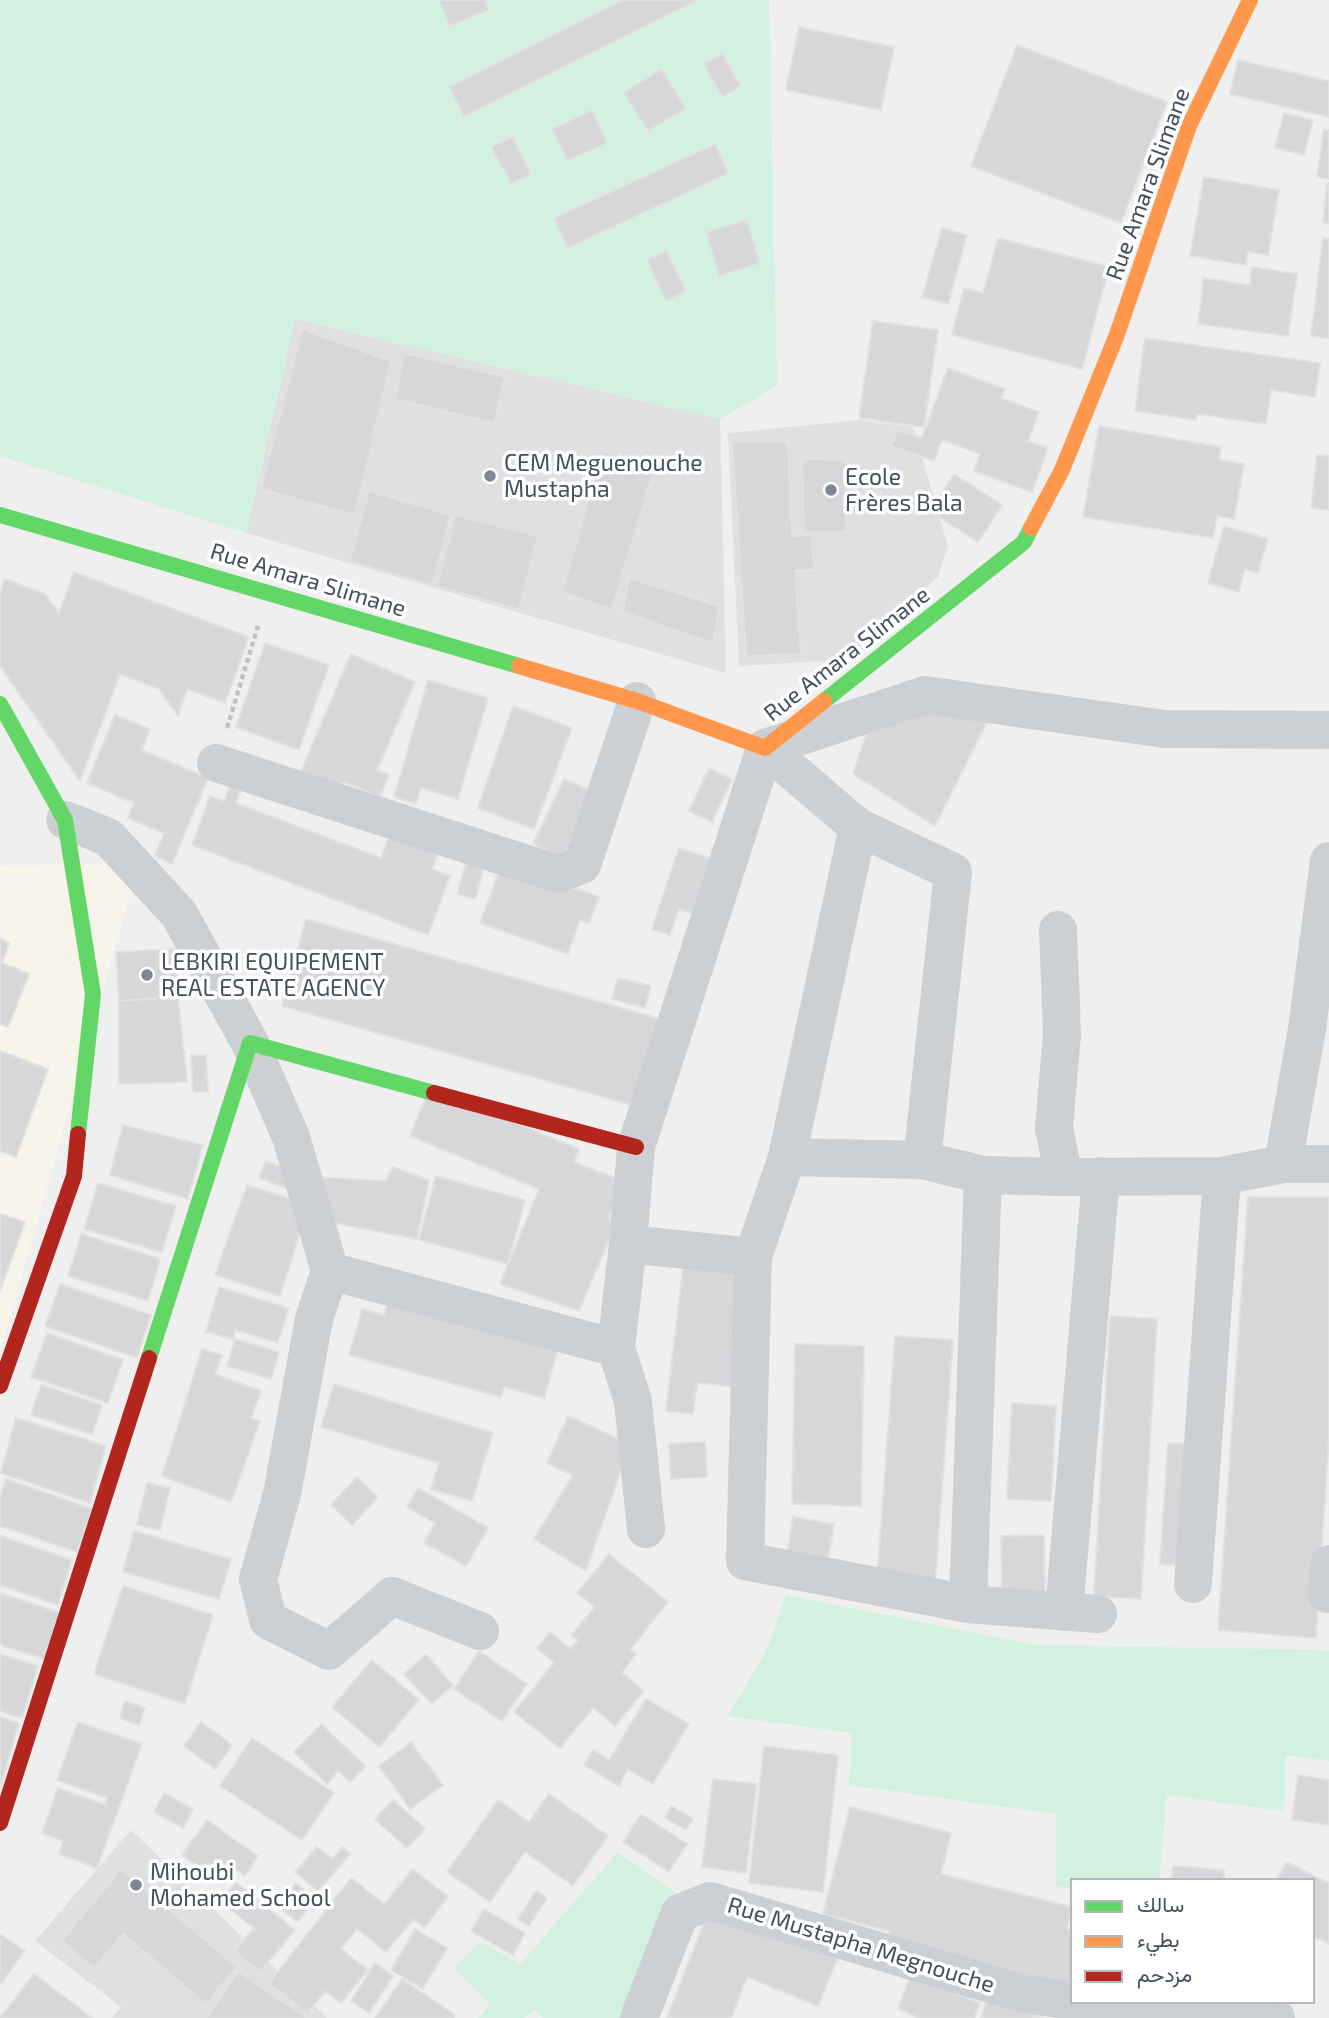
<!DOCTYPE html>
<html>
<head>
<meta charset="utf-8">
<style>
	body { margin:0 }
	#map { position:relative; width:1329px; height:2018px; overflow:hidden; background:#f0efef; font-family:"Exo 2",Vazirmatn,sans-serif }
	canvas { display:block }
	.legend { position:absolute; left:1070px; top:1878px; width:245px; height:126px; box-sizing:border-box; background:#fff; border:2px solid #b5b9be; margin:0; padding:9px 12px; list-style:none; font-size:21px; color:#454f5d }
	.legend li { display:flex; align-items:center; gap:14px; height:35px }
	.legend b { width:35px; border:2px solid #b5b9be }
</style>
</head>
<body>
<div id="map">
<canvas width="1329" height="2018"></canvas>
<ul class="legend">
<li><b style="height:9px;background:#63d668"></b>سالك</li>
<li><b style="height:9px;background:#ff974d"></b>بطيء</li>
<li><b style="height:9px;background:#b3261e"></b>مزدحم</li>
</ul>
</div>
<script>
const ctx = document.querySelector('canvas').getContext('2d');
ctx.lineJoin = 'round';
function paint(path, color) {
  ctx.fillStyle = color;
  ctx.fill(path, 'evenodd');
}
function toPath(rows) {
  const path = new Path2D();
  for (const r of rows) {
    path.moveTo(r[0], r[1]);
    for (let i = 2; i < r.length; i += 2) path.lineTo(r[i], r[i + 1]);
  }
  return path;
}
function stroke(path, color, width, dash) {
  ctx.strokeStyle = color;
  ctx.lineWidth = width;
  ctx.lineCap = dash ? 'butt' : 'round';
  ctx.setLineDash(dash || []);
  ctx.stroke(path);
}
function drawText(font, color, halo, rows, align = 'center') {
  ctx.font = font + ' "Exo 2",sans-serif';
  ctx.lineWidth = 7;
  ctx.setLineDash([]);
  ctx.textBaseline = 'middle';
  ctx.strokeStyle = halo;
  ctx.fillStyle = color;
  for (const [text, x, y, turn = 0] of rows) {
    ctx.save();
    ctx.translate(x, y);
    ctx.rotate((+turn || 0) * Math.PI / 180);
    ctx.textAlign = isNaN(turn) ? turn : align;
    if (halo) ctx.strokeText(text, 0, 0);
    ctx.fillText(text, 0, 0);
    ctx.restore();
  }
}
paint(toPath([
	[139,863,0,1353,0,866]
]), '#f7f4ea');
paint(toPath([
	[295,319,720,419,726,673,246,533],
	[859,420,913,427,948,546,938,577,843,660,739,666,728,433],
	[131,1830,327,2018,112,2018,121,2007,35,1941]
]), '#e1e0e1');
paint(toPath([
	[0,0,769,0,777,386,720,419,295,319,246,533,0,456],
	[786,1595,1035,1645,1329,1650,1329,1761,1286,1755,1284,1811,1167,1795,1159,1880,1072,1880,1072,1889,1056,1886,1056,1814,849,1785,851,1733,728,1716,766,1651],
	[618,1852,676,1893,654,1930,629,2018,543,2018,535,2010,525,2018,478,2018,490,2005,454,1967,481,1942,520,1964]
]), '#d2f1e0');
const building = toPath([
	[439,0,485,0,489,10,449,26,439,0],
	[622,0,698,0,464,117,449,87,622,0],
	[799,27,894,47,881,110,786,90,799,27],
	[1017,45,1167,102,1121,223,971,166,1017,45],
	[722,53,741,86,722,97,704,64,722,53],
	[1238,60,1329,81,1329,117,1230,94,1238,60],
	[661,69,686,108,648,131,623,93,661,69],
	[592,110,607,143,567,161,552,129,592,110],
	[1284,113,1313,120,1304,155,1275,148,1284,113],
	[1324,129,1329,130,1329,179,1317,177,1324,129],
	[512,137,531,174,511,184,491,147,512,137],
	[715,144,729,173,568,248,554,218,715,144],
	[1204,177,1279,190,1268,255,1248,252,1246,265,1190,256,1204,177],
	[1327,183,1329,183,1329,223,1323,222,1327,183],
	[747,220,760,263,719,276,706,232,747,220],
	[942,228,967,235,948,304,922,297,942,228],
	[998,238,1109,267,1082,369,952,335,964,288,983,293,998,238],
	[1323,238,1329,239,1329,338,1311,336,1323,238],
	[667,251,686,291,666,301,647,260,667,251],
	[1252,267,1297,274,1288,336,1198,324,1204,278,1250,285,1252,267],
	[873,321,938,330,924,427,859,418,873,321],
	[302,329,391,361,355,515,261,489,302,329],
	[1145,338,1320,363,1315,397,1271,390,1266,424,1197,414,1196,420,1135,411,1145,338],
	[404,353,505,377,494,423,395,399,404,353],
	[948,368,1005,389,1001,398,1039,412,1028,441,1048,448,1032,492,974,471,980,454,942,440,934,461,891,446,897,430,922,438,948,368],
	[1099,426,1221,447,1219,460,1244,464,1234,519,1217,516,1213,538,1083,517,1099,426],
	[732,441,788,442,792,536,811,535,815,570,795,570,801,654,746,656,732,441],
	[602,451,656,463,612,609,562,592,602,451],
	[1317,455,1329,456,1329,510,1311,508,1317,455],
	[802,459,845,460,846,532,804,532,802,459],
	[954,474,1002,505,978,542,930,511,954,474],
	[369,491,451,515,432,585,350,561,369,491],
	[455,515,538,536,519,610,437,586,455,515],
	[1224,526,1268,539,1258,573,1245,569,1239,592,1208,583,1224,526],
	[74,572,249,637,225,703,187,689,178,716,159,689,120,674,80,781,0,666,0,592,5,579,45,594,59,613,74,572],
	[629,578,719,606,713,643,623,612,629,578],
	[265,643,329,665,299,750,236,727,265,643],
	[351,654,415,682,377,770,389,775,380,797,344,782,340,793,299,776,351,654],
	[428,680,488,698,458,799,421,788,416,804,394,797,428,680],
	[513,706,572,728,534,829,478,808,513,706],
	[924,706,990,716,935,826,853,774,868,729,924,706],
	[115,715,150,729,142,750,208,778,172,864,155,856,164,833,128,818,134,803,87,783,115,715],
	[709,768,732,779,712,822,689,811,709,768],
	[564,779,593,792,563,858,533,844,564,779],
	[232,781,243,785,236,803,381,858,393,826,441,844,432,869,450,876,428,935,192,845,210,796,224,801,232,781],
	[679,848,712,859,694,914,679,909,670,935,652,929,679,848],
	[467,858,485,863,475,899,457,894,467,858],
	[503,861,599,897,589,923,580,920,568,954,480,923,503,861],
	[306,919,664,1020,639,1107,282,1006,306,919],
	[0,939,9,943,2,963,29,974,8,1027,0,1024,0,939],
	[175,949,178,997,119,1001,116,952,175,949],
	[618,978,651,986,645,1008,612,999,618,978],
	[178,997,187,1082,119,1084,119,1001,178,997],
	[0,1051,48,1069,16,1157,0,1151,0,1051],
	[191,1055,206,1055,208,1092,193,1092,191,1055],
	[430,1088,579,1149,574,1162,623,1181,608,1218,617,1221,579,1311,500,1284,539,1189,410,1136,430,1088],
	[123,1125,203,1145,188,1199,110,1175,123,1125],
	[266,1161,299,1174,293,1191,259,1178,266,1161],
	[393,1167,429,1180,417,1239,323,1221,316,1177,385,1181,393,1167],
	[436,1176,525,1200,508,1264,419,1240,436,1176],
	[98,1183,176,1206,162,1252,84,1229,98,1183],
	[247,1185,309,1205,280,1296,215,1275,247,1185],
	[1248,1197,1329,1197,1329,1435,1316,1638,1218,1630,1248,1197],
	[0,1214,25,1222,0,1291,0,1214],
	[81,1234,160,1259,148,1301,68,1276,81,1234],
	[683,1267,749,1275,735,1387,697,1383,693,1414,666,1411,683,1267],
	[60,1284,151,1315,137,1358,45,1326,60,1284],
	[219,1287,289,1308,278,1343,235,1330,233,1339,206,1332,219,1287],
	[387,1302,558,1349,544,1398,504,1387,501,1397,349,1355,362,1309,384,1315,387,1302],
	[1110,1316,1157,1319,1141,1599,1094,1596,1110,1316],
	[47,1333,123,1360,108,1403,31,1377,47,1333],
	[895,1336,953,1340,935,1584,877,1579,895,1336],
	[235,1339,279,1352,271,1379,227,1366,235,1339],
	[795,1344,864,1346,861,1506,792,1504,795,1344],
	[202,1349,222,1355,215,1374,261,1391,251,1418,260,1421,231,1502,162,1476,202,1349],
	[334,1384,493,1433,472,1501,431,1489,439,1463,321,1427,334,1384],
	[41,1385,102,1405,92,1434,31,1415,41,1385],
	[1012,1403,1056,1406,1051,1501,1007,1499,1012,1403],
	[568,1416,630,1444,586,1571,534,1539,573,1475,547,1463,568,1416],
	[16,1418,106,1446,90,1503,1,1473,16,1418],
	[705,1442,707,1477,671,1479,669,1444,705,1442],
	[1168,1443,1194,1444,1186,1566,1160,1564,1168,1443],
	[357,1477,378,1497,352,1525,331,1505,357,1477],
	[6,1479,92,1509,77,1552,0,1526,0,1496,6,1479],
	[147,1483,170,1488,160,1530,137,1525,147,1483],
	[418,1488,488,1528,466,1566,424,1543,435,1523,407,1507,418,1488],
	[793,1517,834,1524,826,1572,785,1566,793,1517],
	[134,1531,231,1559,219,1599,123,1572,134,1531],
	[1044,1535,1045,1594,1002,1595,1001,1536,1044,1535],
	[0,1536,72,1560,58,1605,0,1585,0,1536],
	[609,1554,668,1602,630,1650,636,1654,622,1673,644,1691,615,1726,593,1708,560,1748,514,1712,554,1663,537,1648,550,1632,571,1649,578,1640,571,1635,595,1607,577,1593,609,1554],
	[123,1586,213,1615,185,1704,94,1674,123,1586],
	[0,1593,63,1614,48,1660,0,1645,0,1593],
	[479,1651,527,1684,502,1721,454,1689,479,1651],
	[0,1654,38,1666,22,1718,0,1711,0,1654],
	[426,1654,453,1685,432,1704,404,1674,426,1654],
	[372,1660,419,1700,379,1747,332,1707,372,1660],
	[646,1699,689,1724,653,1784,628,1769,619,1786,584,1765,593,1750,609,1760,646,1699],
	[125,1701,145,1708,139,1725,120,1718,125,1701],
	[0,1717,19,1723,0,1788,0,1717],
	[78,1722,142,1744,97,1868,59,1854,63,1841,42,1833,58,1788,105,1805,107,1798,57,1780,78,1722],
	[201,1722,232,1745,215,1769,184,1746,201,1722],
	[321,1724,365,1766,350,1782,338,1771,327,1784,294,1752,321,1724],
	[252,1738,334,1793,302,1840,220,1786,252,1738],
	[411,1742,443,1785,410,1809,379,1766,411,1742],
	[764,1746,838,1755,823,1892,749,1883,764,1746],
	[1298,1775,1329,1780,1329,1825,1292,1820,1298,1775],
	[713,1779,757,1784,746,1873,702,1867,713,1779],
	[164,1793,193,1809,183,1828,154,1812,164,1793],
	[549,1794,608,1836,573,1886,525,1852,490,1902,447,1872,498,1800,529,1822,549,1794],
	[393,1800,425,1829,407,1848,375,1819,393,1800],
	[671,1806,693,1819,686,1830,665,1818,671,1806],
	[850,1807,951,1833,941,1874,1072,1907,1067,1929,1072,1931,1072,1989,888,1942,890,1931,823,1914,850,1807],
	[641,1814,687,1844,669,1872,623,1842,641,1814],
	[207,1820,258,1856,245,1876,233,1868,223,1883,182,1855,207,1820],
	[317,1847,332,1859,343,1847,350,1854,318,1891,295,1872,317,1847],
	[1286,1862,1329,1883,1329,1944,1313,1936,1313,1880,1277,1880,1286,1862],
	[1173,1866,1224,1870,1224,1880,1172,1880,1173,1866],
	[121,1869,237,1967,206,2004,123,1934,94,1969,61,1941,121,1869],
	[413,1869,448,1897,424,1928,413,1919,386,1952,357,1929,341,1949,368,1970,341,2003,325,1991,307,2014,269,1983,351,1878,384,1904,413,1869],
	[236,1882,295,1930,260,1972,234,1951,254,1928,220,1901,236,1882],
	[296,1883,316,1900,297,1922,278,1906,296,1883],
	[536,1891,547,1898,529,1926,518,1919,536,1891],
	[711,1904,839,1955,818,2006,747,1977,731,2018,667,2018,711,1904],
	[484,1909,525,1933,513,1955,471,1931,484,1909],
	[415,1929,447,1948,423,1989,391,1970,415,1929],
	[0,1934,25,1951,0,1985,0,1934],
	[375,1963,393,1976,369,2013,351,2001,375,1963],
	[238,1971,308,2018,207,2018,238,1971],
	[34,1974,92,2018,0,2018,34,1974],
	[911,1975,980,2003,974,2018,918,2018,898,2008,911,1975],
	[402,1979,455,2015,453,2018,375,2018,402,1979],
	[986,2001,1043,2018,981,2018,986,2001]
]);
paint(building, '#d7d7d9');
stroke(building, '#e1e1e2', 2);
stroke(toPath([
	[227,728,258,626]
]), '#b8c5c3', 4.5, [5, 3.5]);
stroke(toPath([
	[768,747,925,695,1165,729,1329,730],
	[765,748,858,827,953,872,922,1160],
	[216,763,558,874,582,865,637,701],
	[65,820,108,837,179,914,250,1043,291,1137,330,1271,314,1319,282,1494,258,1579,268,1620,329,1651,392,1596,480,1631],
	[858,827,787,1157,753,1257,745,1561,968,1604,1098,1614],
	[1058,930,1062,1034,1054,1128,1064,1177],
	[787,1157,922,1160,983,1175,1064,1177,1222,1176,1283,1164,1329,1164],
	[1283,1164,1307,1029,1329,861],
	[628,1244,753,1257],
	[330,1271,616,1348],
	[646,1529,633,1401,616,1348,628,1244,636,1147,765,748],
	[1193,1584,1222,1176],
	[1327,1594,1329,1564],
	[968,1604,983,1175],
	[1064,1612,1101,1176],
	[1083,2002,1196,2015,1276,2018],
	[639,2018,680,1913,710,1901,1024,1994,1072,2001]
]), '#ccd0d3', 38);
stroke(toPath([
	[0,515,519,666],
	[824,701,1024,542,1031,528],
	[0,704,65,820,93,994,78,1134],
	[149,1358,250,1043,434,1093]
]), '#63d668', 16);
stroke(toPath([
	[1031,528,1062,470,1116,337,1189,126,1250,0],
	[519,666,637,701,765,748,824,701]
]), '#ff974d', 16);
stroke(toPath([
	[434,1093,636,1147],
	[0,1386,74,1176,78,1134],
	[0,1823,149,1358]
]), '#b3261e', 16);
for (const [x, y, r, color] of [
	[490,476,7,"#818790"],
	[831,490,7,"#818790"],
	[147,975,7,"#818790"],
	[136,1885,7,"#818790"]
]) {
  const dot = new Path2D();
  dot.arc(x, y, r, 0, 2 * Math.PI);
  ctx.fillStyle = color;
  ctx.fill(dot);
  stroke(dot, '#fff', 2.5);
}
drawText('23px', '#454f5d', '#fff', [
	["Rue Amara Slimane",1148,184,-70],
	["Rue Amara Slimane",308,580,17],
	["Rue Amara Slimane",847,654,-38],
	["Rue Mustapha Megnouche",861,1945,17]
]);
drawText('23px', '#454f5d', '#fff', [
	["CEM Meguenouche",504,463],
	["Mustapha",504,489],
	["Ecole",845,477],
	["Frères Bala",845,503],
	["LEBKIRI EQUIPEMENT",161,962],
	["REAL ESTATE AGENCY",161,988],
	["Mihoubi",150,1872],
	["Mohamed School",150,1898]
], 'left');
</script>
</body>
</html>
